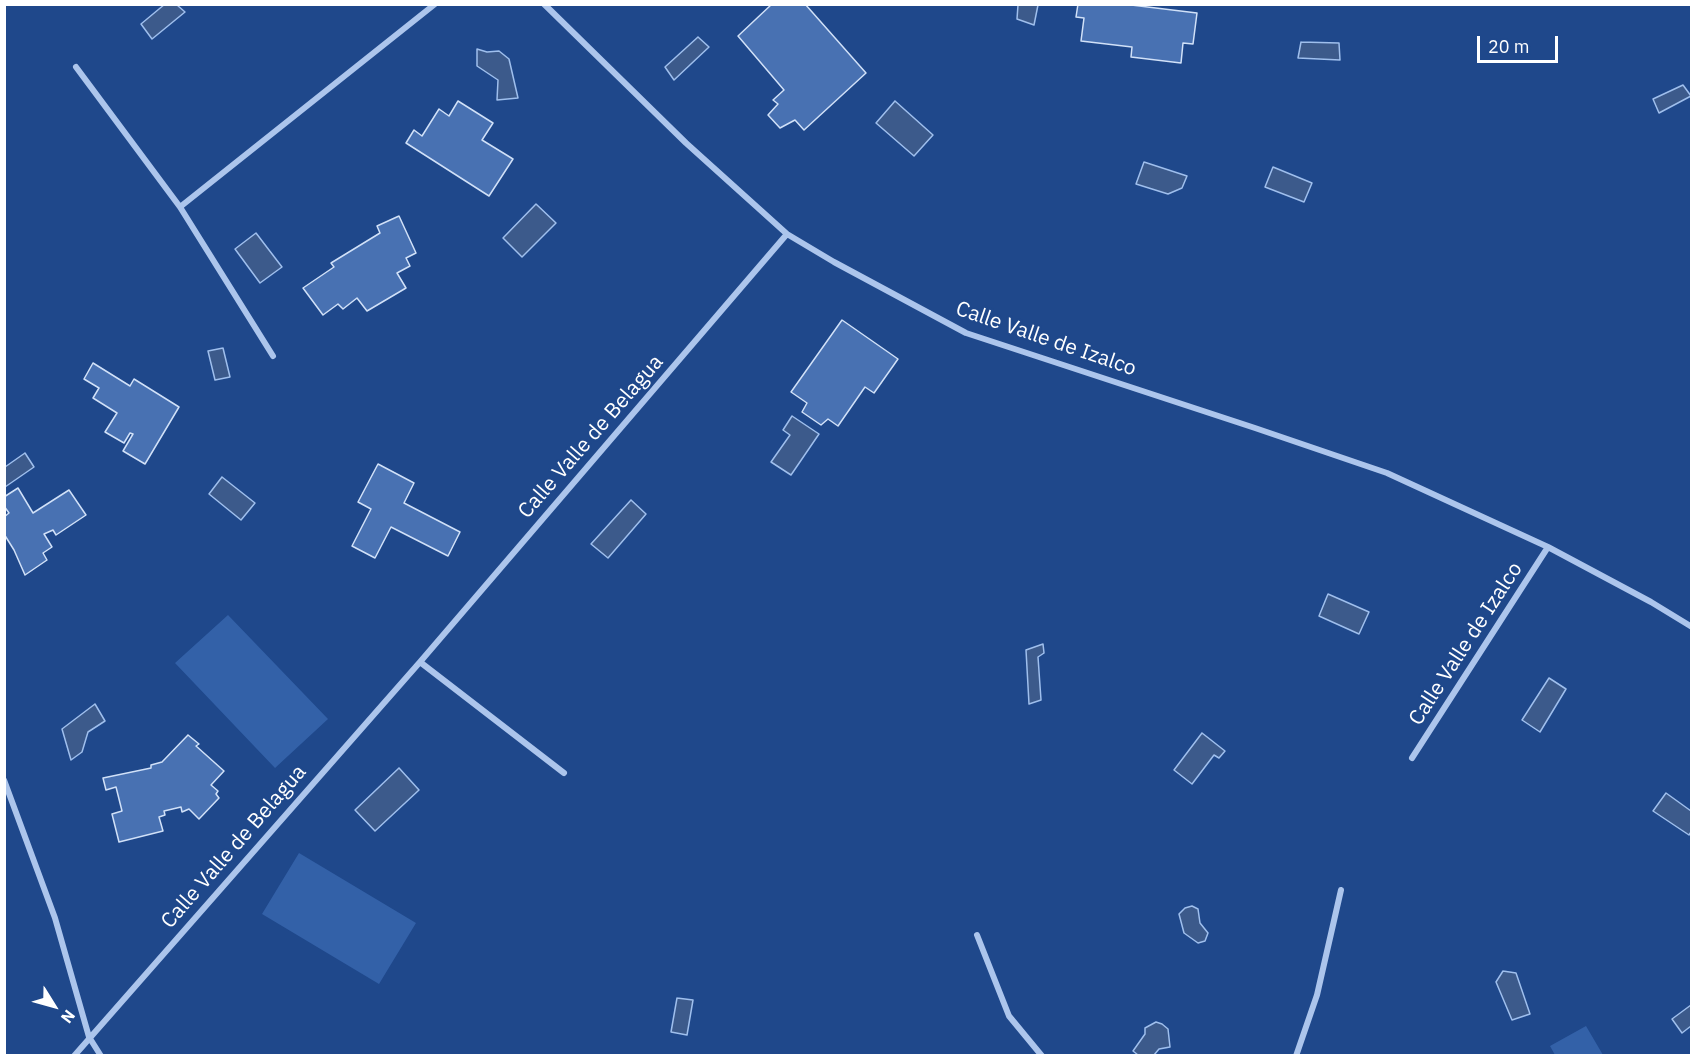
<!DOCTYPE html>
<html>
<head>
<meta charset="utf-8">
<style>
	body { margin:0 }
	#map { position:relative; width:1696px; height:1060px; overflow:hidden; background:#1f488b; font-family:"IBM Plex Sans",sans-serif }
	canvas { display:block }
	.frame { position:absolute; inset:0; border:6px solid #fff; pointer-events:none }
	.north { position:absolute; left:24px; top:976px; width:60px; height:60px; -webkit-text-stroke:4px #1f488b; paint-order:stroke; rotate:127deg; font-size:16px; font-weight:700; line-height:24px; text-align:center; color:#fff }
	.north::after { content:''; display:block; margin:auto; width:21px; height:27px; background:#fff; clip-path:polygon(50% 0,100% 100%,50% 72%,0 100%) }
	.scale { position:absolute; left:1477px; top:36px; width:81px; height:27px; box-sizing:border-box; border:3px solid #fff; border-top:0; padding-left:8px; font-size:18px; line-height:21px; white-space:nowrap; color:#fff; -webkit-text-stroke:4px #1f488b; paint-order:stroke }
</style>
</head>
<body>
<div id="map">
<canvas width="1696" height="1060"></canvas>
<div class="frame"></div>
<div class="north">N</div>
<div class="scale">20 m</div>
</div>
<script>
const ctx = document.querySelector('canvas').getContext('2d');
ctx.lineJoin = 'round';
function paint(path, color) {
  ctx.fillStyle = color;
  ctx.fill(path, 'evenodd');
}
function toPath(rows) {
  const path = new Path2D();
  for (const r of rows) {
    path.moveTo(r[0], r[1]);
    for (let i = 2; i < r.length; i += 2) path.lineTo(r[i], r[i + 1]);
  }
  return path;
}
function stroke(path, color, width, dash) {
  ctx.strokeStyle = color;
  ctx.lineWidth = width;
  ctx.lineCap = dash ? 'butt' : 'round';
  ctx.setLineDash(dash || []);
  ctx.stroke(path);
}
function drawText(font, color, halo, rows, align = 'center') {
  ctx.font = font + ' "IBM Plex Sans",sans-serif';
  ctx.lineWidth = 4.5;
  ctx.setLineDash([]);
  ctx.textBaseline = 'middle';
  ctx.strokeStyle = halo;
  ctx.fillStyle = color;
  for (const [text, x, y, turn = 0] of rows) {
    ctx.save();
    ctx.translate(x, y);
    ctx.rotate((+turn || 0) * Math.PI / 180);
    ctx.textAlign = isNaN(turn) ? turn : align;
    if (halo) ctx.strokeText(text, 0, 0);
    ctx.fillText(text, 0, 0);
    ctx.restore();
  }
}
paint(toPath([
	[228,615,328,719,275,768,175,663],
	[299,853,416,923,379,984,262,914],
	[1586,1026,1603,1055,1555,1055,1550,1046]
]), '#3361a8');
const water = toPath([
	[165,4,177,5,185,12,152,39,141,24,165,4],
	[1018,5,1038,5,1034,25,1017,19,1018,5],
	[698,37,709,47,674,80,665,67,698,37],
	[1301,42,1339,43,1340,60,1298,58,1301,42],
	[477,49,487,52,499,51,509,59,518,98,497,100,498,80,477,66,477,49],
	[1683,85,1691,96,1659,113,1653,99,1683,85],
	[895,101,933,135,914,156,876,123,895,101],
	[1144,162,1187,176,1182,188,1168,194,1136,184,1144,162],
	[1273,167,1312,183,1304,202,1265,187,1273,167],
	[536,204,556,223,522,257,503,238,536,204],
	[256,233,282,267,260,283,235,249,256,233],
	[223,348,230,377,215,380,208,351,223,348],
	[792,416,819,434,791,475,771,462,790,435,783,430,792,416],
	[25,453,34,467,5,487,5,467,25,453],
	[222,477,255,503,241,520,209,494,222,477],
	[631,500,646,514,608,558,591,544,631,500],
	[1328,594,1369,612,1359,634,1319,616,1328,594],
	[1043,644,1044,653,1038,657,1041,700,1029,704,1026,650,1043,644],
	[1549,678,1566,689,1540,732,1522,720,1549,678],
	[95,704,105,721,88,732,82,752,71,760,62,729,95,704],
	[1202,733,1225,751,1219,758,1214,755,1192,784,1174,770,1202,733],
	[399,768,419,790,375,831,355,810,399,768],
	[1666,793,1691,811,1691,832,1689,835,1653,811,1666,793],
	[1192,906,1198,909,1200,923,1208,933,1205,941,1198,943,1184,933,1179,914,1185,908,1192,906],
	[1503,971,1516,973,1530,1014,1512,1020,1496,982,1503,971],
	[677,998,693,1000,687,1035,671,1032,677,998],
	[1691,1005,1691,1026,1682,1033,1672,1019,1691,1005],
	[1156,1022,1162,1024,1168,1029,1170,1047,1159,1049,1154,1055,1138,1055,1133,1051,1145,1034,1145,1028,1156,1022]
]);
paint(water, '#3c5a8b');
stroke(water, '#9fbfed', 1.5);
const building = toPath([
	[772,4,805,4,866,73,804,130,795,120,780,128,768,115,778,104,773,100,784,90,738,36,772,4],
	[1078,4,1123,4,1197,13,1193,44,1183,43,1181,63,1131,57,1132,47,1081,41,1084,18,1076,17,1078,4],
	[458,101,493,123,482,140,513,159,489,196,406,143,414,130,422,136,439,109,449,116,458,101],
	[399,216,416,253,406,258,410,266,397,273,406,288,367,311,357,298,343,309,338,304,323,315,303,288,334,267,331,263,380,233,377,226,399,216],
	[842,320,898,359,874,393,865,387,838,426,828,419,821,425,802,412,807,403,791,392,842,320],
	[93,363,130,386,134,379,179,407,145,464,123,451,133,434,130,433,124,443,105,432,117,413,93,398,99,388,84,379,93,363],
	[378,464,414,483,404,503,460,532,448,556,391,527,375,558,352,546,371,509,358,502,378,464],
	[18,488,33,513,69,490,86,515,56,535,53,530,44,534,52,547,43,553,47,560,25,575,14,550,4,534,4,517,9,513,4,506,4,497,18,488],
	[188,735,199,744,196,746,224,771,211,785,218,791,216,794,219,798,199,819,189,809,182,812,181,807,164,811,165,815,159,817,163,831,119,842,112,814,122,811,116,787,106,790,103,778,151,768,151,765,162,762,188,735]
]);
paint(building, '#4871b2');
stroke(building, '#d1e1f8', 1.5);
stroke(toPath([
	[544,4,686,143,787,234,834,262,966,333,1255,428,1387,473,1548,547,1651,602,1692,627],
	[76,67,180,207,273,356],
	[180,207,435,4],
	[420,662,564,773],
	[1412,758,1548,547],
	[4,780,55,918,89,1037,101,1056],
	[977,935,1009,1016,1042,1056],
	[74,1056,420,662,787,234],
	[1296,1056,1317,995,1341,890]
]), '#acc5ec', 6);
drawText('21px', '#fff', '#1f488b', [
	["Calle Valle de Izalco",1046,339,19],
	["Calle Valle de Belagua",591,437,-49],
	["Calle Valle de Izalco",1466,644,-57],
	["Calle Valle de Belagua",234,847,-49]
]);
</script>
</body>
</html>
